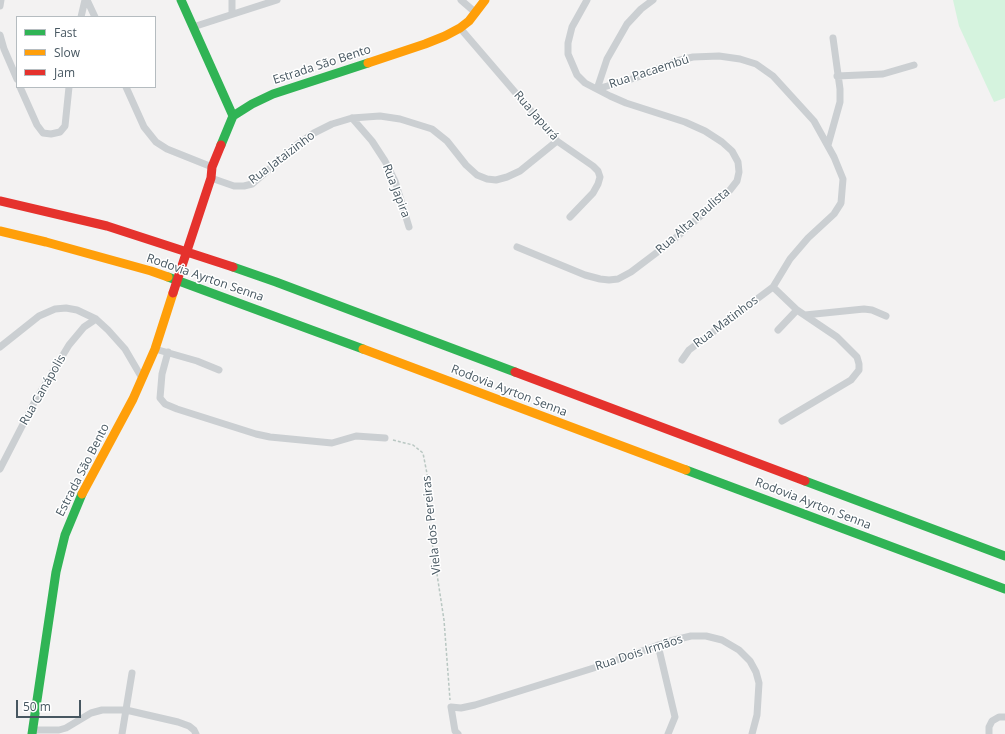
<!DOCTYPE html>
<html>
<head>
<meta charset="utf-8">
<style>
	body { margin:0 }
	#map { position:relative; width:1005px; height:734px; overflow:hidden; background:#f3f2f2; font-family:"Open Sans",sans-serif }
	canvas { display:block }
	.legend { position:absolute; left:16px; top:16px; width:140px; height:72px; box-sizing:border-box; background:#fff; border:1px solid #b5bcc0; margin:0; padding:5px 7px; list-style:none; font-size:12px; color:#475761 }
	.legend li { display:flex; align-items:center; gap:8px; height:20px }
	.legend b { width:20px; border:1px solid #b5bcc0 }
	.scale { position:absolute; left:16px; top:700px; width:65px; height:18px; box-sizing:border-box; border:2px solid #475761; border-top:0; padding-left:5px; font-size:12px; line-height:14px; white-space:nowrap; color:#475761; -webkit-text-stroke:3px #fff; paint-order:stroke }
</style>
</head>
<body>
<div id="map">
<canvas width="1005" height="734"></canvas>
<ul class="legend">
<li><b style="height:5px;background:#30b455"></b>Fast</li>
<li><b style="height:5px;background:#ff9f0a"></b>Slow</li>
<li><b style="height:5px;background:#e5322d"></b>Jam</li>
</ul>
<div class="scale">50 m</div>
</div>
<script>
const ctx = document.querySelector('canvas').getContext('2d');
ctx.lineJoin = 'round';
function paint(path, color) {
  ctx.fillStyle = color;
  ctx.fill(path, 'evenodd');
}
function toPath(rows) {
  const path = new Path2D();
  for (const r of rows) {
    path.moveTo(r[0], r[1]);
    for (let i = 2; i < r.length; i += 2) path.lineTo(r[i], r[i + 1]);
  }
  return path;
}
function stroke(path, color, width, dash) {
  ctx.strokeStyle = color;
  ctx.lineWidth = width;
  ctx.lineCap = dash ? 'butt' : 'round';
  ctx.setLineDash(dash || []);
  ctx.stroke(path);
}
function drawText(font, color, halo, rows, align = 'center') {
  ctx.font = font + ' "Open Sans",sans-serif';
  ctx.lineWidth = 3;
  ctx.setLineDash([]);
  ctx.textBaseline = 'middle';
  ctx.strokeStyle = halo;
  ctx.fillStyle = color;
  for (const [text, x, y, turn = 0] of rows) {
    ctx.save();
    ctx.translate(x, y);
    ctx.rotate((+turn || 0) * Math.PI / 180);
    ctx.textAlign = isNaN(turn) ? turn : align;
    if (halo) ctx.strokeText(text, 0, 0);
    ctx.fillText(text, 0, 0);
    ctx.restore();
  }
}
paint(toPath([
	[953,0,1005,0,1005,98,994,102,959,26]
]), '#d5f3de');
stroke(toPath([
	[393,440,413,445,423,453,429,484,431,535,444,620,450,700]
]), '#b9c7c2', 1.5, [3, 2]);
stroke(toPath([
	[87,0,95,17],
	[232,0,232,14],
	[461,0,476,13],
	[0,6,1,0],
	[81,17,85,0],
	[193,27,277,0],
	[460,28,557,141,593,166,598,171,600,177,598,184,593,193,570,217],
	[0,35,4,49,17,79],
	[837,76,883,74,914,65],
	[20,87,37,125,43,133,51,134,60,132,65,126,69,87],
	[126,87,144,127,156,142,167,149,212,167],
	[597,89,635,78,680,60,693,57,719,56,740,59,756,64,773,76,814,121,834,157,843,179,841,203,834,214,808,238,790,259,773,287,689,350,682,360],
	[597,89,607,59,627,24,641,9,653,0],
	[352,118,372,141,385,161,395,181,409,227],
	[828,145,840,102,840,89,833,38],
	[211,178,234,186,244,186,252,184,298,144,314,133,332,124,352,118,380,116,400,119,432,129,447,141,466,165,477,175,487,179,496,180,507,177,520,171,557,141],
	[517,247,585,275,600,279,609,280,618,279,631,272,672,241,730,190,737,181,739,172,738,162,732,151,722,142,705,131,685,122,626,103,610,96,585,83,577,75,568,54,568,43,572,27,587,0],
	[773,287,797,310,837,337,857,357,859,364,859,370,851,380,782,421],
	[805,315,864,309,872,310,886,316],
	[778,330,797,310],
	[0,347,39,316,55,309,66,308,77,310,96,319,108,330,125,349,142,378],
	[155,349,197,361,219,370],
	[168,352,162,374,160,398,165,404,177,409,256,434,270,437,332,443,356,436,385,438],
	[0,469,35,401,69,345,84,327,96,319],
	[658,645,675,717,668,734],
	[33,730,59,730,66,728,91,713,102,710,126,710,178,722,189,726,194,730,196,734],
	[122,734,132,673],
	[458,734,455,731,451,707,461,708,475,705,600,666,670,641,691,636,706,636,722,640,739,650,750,661,756,672,759,683,757,715,752,734],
	[989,734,989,727,992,721,999,717,1005,717]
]), '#cbcfd2', 7);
stroke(toPath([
	[181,0,233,116],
	[221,145,233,116,252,104,273,94,368,63],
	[233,267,276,282,515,372],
	[168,277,363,349],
	[686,470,1005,589],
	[805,481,1005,556],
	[32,734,56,572,65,535,82,494]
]), '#30b455', 9);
stroke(toPath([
	[368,63,425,44,445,36,460,28,469,21,485,0],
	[0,231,46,242,151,271,168,277],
	[363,349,686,470],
	[82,494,133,399,155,349,173,293]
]), '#ff9f0a', 9);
stroke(toPath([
	[0,201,107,226,233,267],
	[173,293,211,178,212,167,221,145],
	[515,372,805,481]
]), '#e5322d', 9);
drawText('12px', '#475761', '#fff', [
	["Estrada São Bento",322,65,-18],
	["Rua Pacaembú",649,72,-18],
	["Rua Japurá",536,116,49],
	["Rua Jataizinho",282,158,-37],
	["Rua Japira",396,191,69],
	["Rua Alta Paulista",693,221,-41],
	["Rodovia Ayrton Senna",205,278,19],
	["Rua Matinhos",726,322,-37],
	["Rua Canápolis",43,390,-60],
	["Rodovia Ayrton Senna",509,391,21],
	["Estrada São Bento",83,470,-63],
	["Rodovia Ayrton Senna",813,504,21],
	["Viela dos Pereiras",432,525,-96],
	["Rua Dois Irmãos",639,653,-18]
]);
</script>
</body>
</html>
